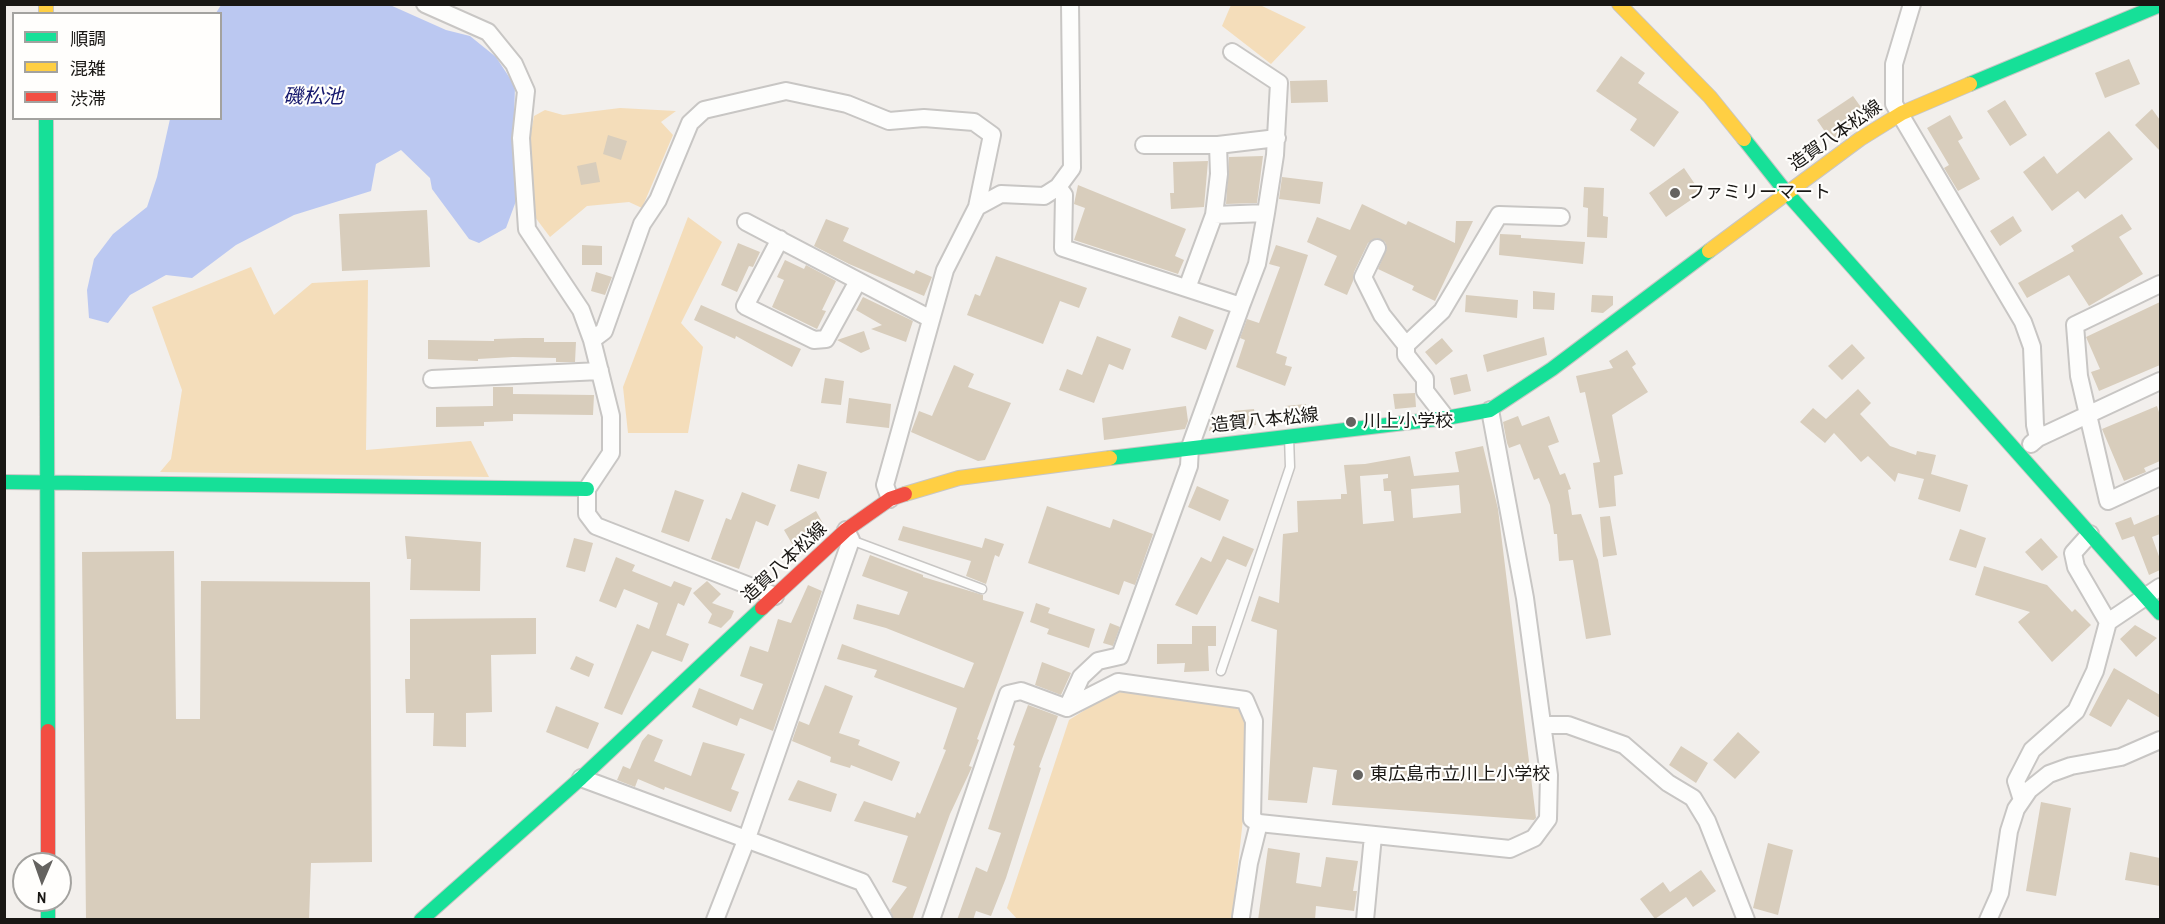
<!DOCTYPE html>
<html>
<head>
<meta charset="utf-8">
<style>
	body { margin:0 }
	#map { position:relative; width:2165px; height:924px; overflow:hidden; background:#f2efec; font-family:"Archivo Narrow","Noto Sans JP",sans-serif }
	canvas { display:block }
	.frame { position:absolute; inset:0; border:6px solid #191714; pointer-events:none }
	.legend { position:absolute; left:12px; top:12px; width:210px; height:108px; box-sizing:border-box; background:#fffefc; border:2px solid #a3a29f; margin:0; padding:8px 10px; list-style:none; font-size:18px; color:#191714 }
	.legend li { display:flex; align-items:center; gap:12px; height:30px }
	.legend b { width:30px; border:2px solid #a3a29f }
	.north { position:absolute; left:12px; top:852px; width:60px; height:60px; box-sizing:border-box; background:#fffefc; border:2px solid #a3a29f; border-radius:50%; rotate:182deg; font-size:16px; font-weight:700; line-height:24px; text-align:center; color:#191714 }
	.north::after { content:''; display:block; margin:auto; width:21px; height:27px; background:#656360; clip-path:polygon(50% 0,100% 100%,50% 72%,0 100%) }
</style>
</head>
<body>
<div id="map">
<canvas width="2165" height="924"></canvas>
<div class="frame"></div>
<ul class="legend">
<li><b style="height:8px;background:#16e098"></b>順調</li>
<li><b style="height:8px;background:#ffcf43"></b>混雑</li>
<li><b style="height:8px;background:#f24e42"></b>渋滞</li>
</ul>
<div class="north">N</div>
</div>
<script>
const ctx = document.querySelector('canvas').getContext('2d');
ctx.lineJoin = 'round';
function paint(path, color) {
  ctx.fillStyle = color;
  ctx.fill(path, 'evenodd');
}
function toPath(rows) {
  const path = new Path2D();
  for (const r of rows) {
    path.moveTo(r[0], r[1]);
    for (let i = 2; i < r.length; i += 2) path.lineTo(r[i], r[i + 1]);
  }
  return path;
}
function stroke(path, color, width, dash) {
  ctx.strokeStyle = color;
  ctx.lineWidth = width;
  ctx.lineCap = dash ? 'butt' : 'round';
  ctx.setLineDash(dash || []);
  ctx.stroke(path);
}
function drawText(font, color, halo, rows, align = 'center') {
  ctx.font = font + ' "Archivo Narrow","Noto Sans JP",sans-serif';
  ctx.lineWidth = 4.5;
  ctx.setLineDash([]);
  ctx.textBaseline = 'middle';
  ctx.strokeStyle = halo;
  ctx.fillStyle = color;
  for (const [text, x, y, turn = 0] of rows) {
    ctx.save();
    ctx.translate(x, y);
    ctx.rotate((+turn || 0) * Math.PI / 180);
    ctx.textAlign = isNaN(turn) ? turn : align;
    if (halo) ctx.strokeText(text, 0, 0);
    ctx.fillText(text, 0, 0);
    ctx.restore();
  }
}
paint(toPath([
	[1260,5,1306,27,1271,64,1222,26,1231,5],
	[620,108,676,111,661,122,673,135,642,208,629,202,587,206,550,237,535,217,528,149,534,116,545,110,563,115],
	[688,217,722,242,681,323,703,347,688,433,628,433,623,387],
	[251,267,274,315,312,283,368,280,366,450,471,441,489,477,160,472,171,459,182,390,152,307],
	[1123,686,1180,689,1251,714,1246,792,1232,919,1018,920,1007,908,1069,720]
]), '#f4ddba');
paint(toPath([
	[221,5,390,5,446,30,470,36,496,57,515,86,513,154,516,201,506,228,479,243,469,239,432,189,430,178,401,150,376,164,371,191,294,215,236,245,192,278,166,275,130,295,108,323,89,318,87,290,94,259,113,234,147,207,157,177,170,119,220,118,220,14,216,13]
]), '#bbc8f1');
paint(toPath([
	[1621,56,1645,73,1638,83,1679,112,1654,147,1630,130,1637,119,1596,91],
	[2129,59,2140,84,2105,98,2095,73],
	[1327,80,1328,102,1291,103,1290,81],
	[1853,96,1868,117,1832,142,1817,120],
	[2005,100,2027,135,2010,146,1987,111],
	[2152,109,2160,120,2160,151,2135,125],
	[1950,115,1963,138,1958,141,1980,179,1958,191,1944,168,1949,165,1927,128],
	[2109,131,2133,159,2085,199,2078,191,2052,211,2023,172,2044,156,2057,174],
	[608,135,627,141,621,160,603,154],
	[1263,156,1257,203,1226,204,1229,157],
	[1208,161,1204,207,1171,209,1170,193,1174,193,1173,162],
	[596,162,600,182,581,185,577,166],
	[1684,168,1701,193,1666,217,1649,193],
	[1282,177,1323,182,1320,204,1279,199],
	[1078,185,1186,229,1175,256,1184,260,1178,274,1074,240,1085,208,1074,204],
	[1584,187,1604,188,1603,216,1608,217,1607,238,1587,237,1588,208,1583,207],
	[1362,204,1406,225,1408,221,1455,243,1456,221,1473,221,1435,301,1412,290,1414,286,1378,269,1387,248,1385,242,1377,238,1368,243,1354,272,1353,281,1347,295,1324,285,1337,256,1307,242,1317,217,1350,230],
	[427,210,430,267,342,271,339,214],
	[2122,214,2132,229,2119,237,2143,274,2089,306,2069,275,2027,298,2018,283,2074,251,2071,246],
	[2013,216,2022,231,2000,246,1990,231],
	[826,219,849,228,843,241,914,274,916,270,932,277,924,296,849,264,814,246],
	[1500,234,1521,235,1521,238,1585,242,1583,264,1499,255],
	[738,243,760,252,753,267,749,266,737,292,721,285],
	[582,245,602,246,602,265,582,265],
	[1276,245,1308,255,1276,353,1287,357,1285,365,1292,367,1285,386,1236,367,1245,340,1240,338,1247,319,1259,323,1280,267,1269,264],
	[996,256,1087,288,1079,308,1060,301,1043,344,967,315,975,294,980,296],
	[785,260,804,269,806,265,836,281,822,310,826,311,817,329,772,307,784,280,777,277],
	[596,272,612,277,605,295,591,291],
	[1533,291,1555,293,1554,310,1533,309],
	[1466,295,1518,300,1517,318,1465,312],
	[1592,295,1613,296,1613,305,1603,313,1591,312],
	[863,297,913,321,906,342,871,329,882,325,856,310],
	[2160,302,2160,365,2099,391,2091,372,2100,369,2086,337],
	[701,305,801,349,792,367,736,336,735,339,694,320],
	[1179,316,1214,330,1206,350,1171,337],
	[864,331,870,349,861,353,837,340],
	[1097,336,1131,349,1123,370,1109,364,1094,403,1059,390,1067,369,1082,375],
	[1544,337,1547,355,1487,372,1483,355],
	[524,338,544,338,544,342,576,342,575,362,556,362,556,358,513,357,478,359,478,361,428,359,428,340,494,341,494,339],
	[1442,338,1453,351,1436,365,1425,352],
	[1852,344,1865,358,1842,380,1828,366],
	[1627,350,1636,364,1632,367,1648,392,1612,415,1623,474,1614,476,1616,506,1599,508,1593,463,1600,462,1585,392,1580,393,1576,376,1613,368,1609,361],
	[954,365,974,374,968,387,1011,403,985,460,978,461,911,432,919,411,932,416],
	[1467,374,1471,391,1454,395,1450,378],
	[825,378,844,381,841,405,821,403],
	[493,387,513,387,513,394,594,395,593,415,513,414,513,421,484,422,484,426,436,427,436,407,493,406],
	[1858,389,1871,403,1860,414,1890,446,1916,455,1917,451,1936,455,1931,474,1968,485,1960,512,1918,499,1924,479,1898,473,1895,482,1868,456,1861,462,1834,433,1825,443,1800,422,1813,408,1826,419],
	[1415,393,1416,407,1395,409,1393,394],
	[849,398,891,404,889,428,846,423],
	[1306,404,1307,419,1286,421,1285,406],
	[1186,406,1188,421,1185,429,1104,440,1102,418],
	[2157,406,2160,415,2160,461,2144,468,2146,472,2124,481,2102,429],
	[1254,409,1256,425,1209,431,1212,417,1234,415,1233,411],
	[1518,416,1522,426,1549,416,1559,442,1548,446,1560,475,1565,473,1571,489,1568,490,1572,515,1581,514,1598,560,1611,635,1586,639,1573,560,1559,561,1557,534,1554,534,1550,505,1539,478,1534,480,1520,444,1509,448,1507,443,1503,422],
	[1483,446,1498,509,1536,818,1534,820,1332,805,1337,770,1313,767,1307,803,1268,800,1277,630,1251,621,1259,596,1279,603,1283,534,1298,532,1297,501,1341,499,1341,494,1347,494,1344,465,1365,464,1410,456,1414,476,1459,472,1455,452],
	[1388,474,1388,478,1383,479,1384,491,1391,491,1394,521,1363,524,1360,476],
	[1459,485,1461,513,1413,518,1411,489],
	[798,464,827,472,819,499,790,491],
	[1197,486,1229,500,1220,521,1188,507],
	[675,490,704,500,689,542,661,532],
	[742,492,776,505,768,526,756,521,739,569,711,559,726,518,731,520],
	[1047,506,1110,528,1113,519,1153,534,1135,585,1124,581,1119,595,1028,563],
	[816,511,826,529,795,549,784,530],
	[2160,514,2160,534,2152,537,2160,559,2160,570,2149,575,2134,536,2122,540,2115,523,2131,517,2134,525],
	[1610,516,1617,555,1603,557,1600,517],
	[903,526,982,548,985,538,1004,544,999,557,995,555,986,584,966,576,971,561,898,540],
	[1960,529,1986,538,1976,568,1949,560],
	[405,536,481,542,480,591,410,590,411,559,407,559],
	[1223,536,1254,549,1246,567,1227,559,1197,615,1175,605,1201,557,1211,562],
	[574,538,593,543,585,572,566,567],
	[2041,538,2058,557,2042,571,2025,552],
	[174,551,176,719,200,719,201,581,370,582,372,862,311,863,309,920,86,920,82,552],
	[870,555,923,575,923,577,983,595,983,600,1024,612,977,739,979,740,969,766,972,767,950,814,912,920,894,920,890,910,907,887,892,882,908,836,854,821,864,801,915,818,917,812,920,814,946,750,943,749,957,708,874,677,877,670,837,659,842,644,964,688,974,663,886,628,853,619,857,604,899,615,908,592,862,576],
	[616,557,635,565,632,571,671,587,674,581,692,588,684,606,678,603,666,635,689,644,682,662,652,651,622,715,604,708,637,624,649,629,658,603,624,589,616,608,599,601],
	[1984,566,2047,585,2072,612,2075,609,2091,625,2052,662,2018,622,2030,612,1975,595],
	[707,581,721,594,712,603,734,611,731,618,721,628,708,623,712,614,693,593],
	[808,585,822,591,773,731,740,718,737,726,692,707,699,688,753,710,763,684,740,676,750,646,768,652,778,619,791,623],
	[1036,603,1050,608,1048,613,1095,629,1089,648,1047,634,1049,629,1030,622],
	[536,618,536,654,491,655,492,712,466,713,466,747,433,746,434,713,406,713,405,679,410,679,410,619],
	[1110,623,1120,627,1113,646,1103,643],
	[2135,625,2157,638,2136,657,2120,639],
	[1192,626,1216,626,1216,646,1208,646,1209,671,1184,672,1185,663,1157,664,1157,644,1192,644],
	[576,656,594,664,589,677,570,669],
	[1042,662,1071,673,1061,695,1035,685],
	[2114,668,2160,695,2160,718,2128,699,2111,727,2089,715],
	[825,685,853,696,839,733,860,740,858,745,900,762,892,781,851,765,850,768,830,762,831,757,792,741,799,721,809,725],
	[1028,705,1058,716,1039,767,1041,768,1006,878,991,916,976,911,973,920,957,920,976,867,987,872,1001,833,988,829,1015,746,1013,745],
	[556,706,599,723,588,749,546,732],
	[1738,732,1760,752,1735,779,1713,760],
	[648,734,663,740,654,761,691,776,703,742,745,754,731,789,739,792,731,812,665,787,664,790,638,779,635,787,617,780,623,766,630,769,642,741],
	[1681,746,1708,763,1696,783,1669,765],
	[798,780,837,794,831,812,788,800],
	[2041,802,2071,808,2056,896,2026,891],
	[1768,843,1793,850,1778,915,1753,908],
	[1268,848,1300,853,1296,883,1321,887,1326,857,1358,861,1353,891,1357,891,1354,911,1316,906,1315,920,1258,920],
	[2130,852,2160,858,2160,886,2125,880],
	[1701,870,1716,891,1693,907,1686,897,1655,919,1640,899,1663,882,1670,892]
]), '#d8cdbc');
const lane = toPath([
	[851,540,982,589],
	[1221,671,1290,467,1289,436]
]);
const street = toPath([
	[425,4,488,32,514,64,526,91,521,138,527,229,581,310,592,340,611,416,611,453,587,489,587,514,596,526,775,596],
	[1912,4,1894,64,1894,104,2023,322,2032,347,2035,425,2038,438],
	[1232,52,1279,83,1275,155,1266,213,1257,264,1241,306],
	[1144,145,1218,145,1277,138],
	[1058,187,1064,195,1063,248,1241,306,1190,447,1189,466,1120,656,1098,661,1081,677,1067,708],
	[977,207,1001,194,1044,196,1058,187,1072,168,1070,4],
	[1214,215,1266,213],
	[746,222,931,319],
	[780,239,745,306,814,340,826,339,858,281],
	[1377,248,1363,277,1382,315,1406,345],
	[2160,284,2075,325,2079,376,2108,501,2160,477],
	[1187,288,1214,215,1219,174,1218,145],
	[592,340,604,331,642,224,658,200,690,123,704,110,786,91,847,104,889,121,924,118,974,122,992,135,977,207,945,270,885,485,890,499],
	[432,379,600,371],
	[1446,418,1425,391,1425,379,1406,355,1406,345,1442,311,1499,215,1561,217],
	[2031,444,2038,438,2160,381],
	[2090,534,2073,553,2076,567,2108,622],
	[1544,725,1568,725,1624,745,1668,783,1693,798,1707,821,1746,920],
	[581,778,862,882,884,920],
	[2022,800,2016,781,2032,750,2076,711,2095,671,2108,622,2160,587],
	[1241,917,1249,863,1259,823],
	[715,920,747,838,851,540,846,530],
	[931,920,1008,694,1021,691,1067,708,1118,682,1245,700,1254,721,1252,819,1259,823,1510,849,1534,838,1548,819,1549,775,1525,598,1490,410],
	[1365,920,1373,836],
	[1988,920,2000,893,2009,831,2016,809,2029,790,2049,774,2071,766,2121,757,2160,740]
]);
const fast = toPath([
	[1970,84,2160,5],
	[46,118,48,731],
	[1744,139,1786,192,2160,613],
	[1110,458,1446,418,1490,410,1552,369,1709,251],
	[4,482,587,489],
	[48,900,48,920],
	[421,920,581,778,762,608]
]);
const slow = toPath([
	[46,4,46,14],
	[1619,4,1710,97,1744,139],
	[1709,251,1860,139,1902,113,1970,84],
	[905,494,959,478,1110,458]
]);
const jam = toPath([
	[762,608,846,530,890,499,905,494],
	[48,731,48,864]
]);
stroke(lane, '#c8c6c4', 11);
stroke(street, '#c8c6c4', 20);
stroke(fast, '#c8c6c4', 16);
stroke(slow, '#c8c6c4', 16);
stroke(jam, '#c8c6c4', 16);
stroke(lane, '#fdfdfc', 8);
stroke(street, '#fdfdfc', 16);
stroke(fast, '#16e098', 14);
stroke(slow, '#ffcf43', 14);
stroke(jam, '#f24e42', 14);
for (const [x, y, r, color] of [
	[1675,193,6,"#656360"],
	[1351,422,6,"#656360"],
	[1358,775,6,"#656360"]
]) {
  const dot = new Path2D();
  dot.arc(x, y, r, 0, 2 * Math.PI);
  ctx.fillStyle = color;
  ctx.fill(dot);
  stroke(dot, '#fffefc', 2);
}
drawText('18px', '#191714', '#fffefc', [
	["造賀八本松線",1836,136,-35],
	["造賀八本松線",1265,421,-6],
	["造賀八本松線",785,563,-43]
]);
drawText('18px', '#191714', '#fffefc', [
	["ファミリーマート",1687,193],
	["川上小学校",1363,422],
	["東広島市立川上小学校",1370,775]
], 'left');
drawText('italic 20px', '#15186d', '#fffefc', [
	["磯松池",313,98]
]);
</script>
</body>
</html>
